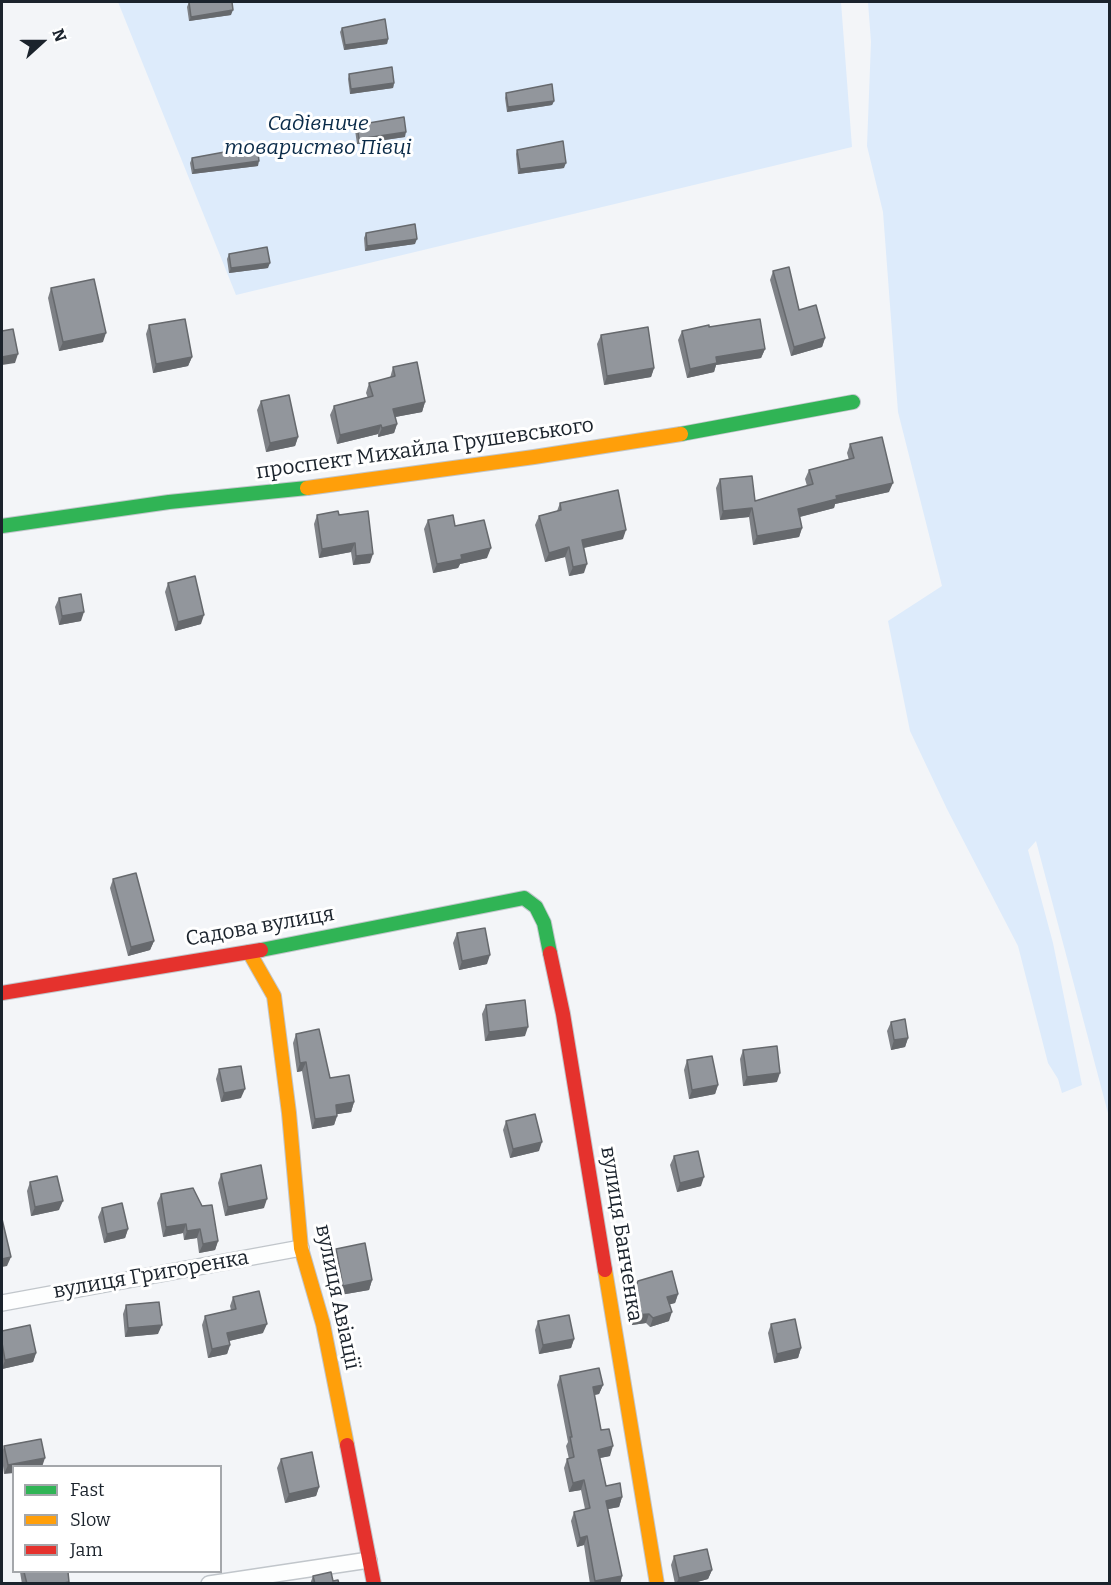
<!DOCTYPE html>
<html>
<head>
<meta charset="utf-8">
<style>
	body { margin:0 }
	#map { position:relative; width:1111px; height:1585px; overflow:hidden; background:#f3f5f8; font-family:Bitter,serif }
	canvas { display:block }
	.frame { position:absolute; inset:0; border:3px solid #1b232c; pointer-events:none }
	.legend { position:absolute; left:12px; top:1465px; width:210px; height:108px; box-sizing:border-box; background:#fff; border:2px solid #a4a7ab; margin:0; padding:8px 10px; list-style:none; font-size:18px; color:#1b232c }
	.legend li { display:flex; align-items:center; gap:12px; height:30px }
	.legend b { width:30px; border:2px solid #a4a7ab }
	.north { position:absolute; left:12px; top:12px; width:60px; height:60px; -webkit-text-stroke:4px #fff; paint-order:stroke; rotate:69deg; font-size:16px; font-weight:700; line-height:24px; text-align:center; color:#1b232c }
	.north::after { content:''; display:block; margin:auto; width:21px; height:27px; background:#1b232c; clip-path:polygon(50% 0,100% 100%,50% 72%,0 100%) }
</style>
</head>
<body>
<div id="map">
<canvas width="1111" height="1585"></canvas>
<div class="frame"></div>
<ul class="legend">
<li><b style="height:8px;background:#30b455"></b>Fast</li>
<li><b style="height:8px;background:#ff9f0a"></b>Slow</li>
<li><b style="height:8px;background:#e5322d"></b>Jam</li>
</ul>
<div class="north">N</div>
</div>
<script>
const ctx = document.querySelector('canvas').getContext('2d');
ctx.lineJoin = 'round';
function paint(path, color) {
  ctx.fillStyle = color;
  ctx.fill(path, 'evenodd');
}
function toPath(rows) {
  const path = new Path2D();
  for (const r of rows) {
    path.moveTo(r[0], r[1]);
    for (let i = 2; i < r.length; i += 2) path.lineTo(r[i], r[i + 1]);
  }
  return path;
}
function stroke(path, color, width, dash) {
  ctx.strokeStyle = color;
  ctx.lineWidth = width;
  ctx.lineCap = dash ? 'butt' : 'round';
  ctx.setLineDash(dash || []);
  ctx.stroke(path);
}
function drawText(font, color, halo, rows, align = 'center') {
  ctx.font = font + ' Bitter,serif';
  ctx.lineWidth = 6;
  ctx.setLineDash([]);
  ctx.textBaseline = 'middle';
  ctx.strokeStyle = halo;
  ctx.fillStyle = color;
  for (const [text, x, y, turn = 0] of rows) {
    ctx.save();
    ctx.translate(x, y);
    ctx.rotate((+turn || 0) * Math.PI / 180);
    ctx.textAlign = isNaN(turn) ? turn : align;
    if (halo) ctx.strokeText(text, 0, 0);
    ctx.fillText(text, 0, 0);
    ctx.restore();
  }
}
paint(toPath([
	[118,2,841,2,852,147,236,295],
	[868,2,1109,2,1109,1117,1036,841,1028,850,1053,943,1082,1085,1062,1093,1058,1079,1048,1063,1018,946,947,809,910,731,888,621,942,586,898,412,883,212,867,146,871,42]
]), '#ddebfb');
const street = toPath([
	[2,1303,301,1248],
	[209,1584,369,1560]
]);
const fast = toPath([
	[681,434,853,402],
	[2,526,169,502,307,488],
	[261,950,524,898,536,907,544,923,550,953]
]);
const slow = toPath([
	[307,488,534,457,681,434],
	[249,952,274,996,289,1113,301,1248,323,1324,347,1445],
	[605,1270,657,1584]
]);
const jam = toPath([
	[550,953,563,1014,605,1270],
	[2,993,261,950],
	[347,1445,374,1584]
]);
stroke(street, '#c1c6cb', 18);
stroke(fast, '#c1c6cb', 16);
stroke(slow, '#c1c6cb', 16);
stroke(jam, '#c1c6cb', 16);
stroke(street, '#fdfefe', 15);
stroke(fast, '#30b455', 14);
stroke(slow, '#ff9f0a', 14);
stroke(jam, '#e5322d', 14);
paint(toPath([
	[189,2,231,15,189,21,187,7],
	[342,28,388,39,387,44,344,50,340,32],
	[349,74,394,83,393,88,350,94,348,79],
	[506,93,554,101,552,105,507,112,505,98],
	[357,125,405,137,357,144,355,130],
	[517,150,564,168,518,174,516,154],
	[192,158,258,166,192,174,190,163],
	[366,233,415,244,365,251,364,238],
	[229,254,268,268,229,273,227,259],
	[773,271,799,310,825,338,822,347,791,356,770,280],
	[51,288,103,342,59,351,48,298],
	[149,325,192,357,188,366,153,373,146,334],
	[709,327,765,349,761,358,716,365,714,372,687,378,678,340,682,331],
	[601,335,654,368,651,377,604,385,597,344],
	[393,367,425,402,422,412,395,417,397,424,394,433,378,437,378,434,337,444,330,415,334,406,368,398,366,393,369,383,390,378],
	[261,401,298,437,295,446,266,452,257,410],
	[850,444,889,492,835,504,834,508,800,517,802,528,799,537,753,545,749,517,720,520,716,488,720,479,755,501,807,486,805,479,809,470,849,460,847,453],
	[560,503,623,539,584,548,584,573,569,576,565,557,545,562,535,525,539,516,557,511],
	[317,515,339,515,370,563,353,565,351,552,319,558,314,524],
	[428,520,455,526,487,558,460,564,458,568,433,573,424,529],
	[168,583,201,624,175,631,165,592],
	[59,598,81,621,59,625,55,607],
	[113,879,154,941,150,950,128,956,110,888],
	[457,933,487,964,459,970,453,943],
	[486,1005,525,1036,485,1041,482,1014],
	[891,1022,908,1038,905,1047,891,1050,887,1031],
	[296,1034,330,1078,354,1102,351,1112,337,1114,337,1116,334,1125,312,1129,302,1071,297,1072,293,1043],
	[743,1050,777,1082,743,1086,740,1059],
	[687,1060,718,1085,715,1094,689,1099,684,1070],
	[219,1069,241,1098,221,1102,216,1079],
	[506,1121,539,1151,510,1158,503,1130],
	[674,1156,701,1186,677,1192,670,1165],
	[221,1174,264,1208,225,1216,218,1183],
	[30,1182,59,1210,31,1216,27,1191],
	[161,1194,218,1241,215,1250,199,1253,197,1238,184,1240,183,1233,163,1237,157,1203],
	[102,1208,128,1229,125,1238,104,1243,98,1217],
	[336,1249,372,1280,369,1290,340,1295,333,1258],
	[633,1293,678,1294,675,1303,669,1304,669,1321,650,1327,646,1323,632,1325,629,1302],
	[233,1297,263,1333,229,1341,230,1345,227,1354,208,1358,202,1325,205,1316,231,1310,230,1306],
	[126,1305,158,1334,125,1337,123,1314],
	[538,1321,574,1339,571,1348,539,1354,535,1330],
	[771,1324,801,1348,798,1358,774,1363,768,1333],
	[2,1331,36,1353,33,1362,2,1369],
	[560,1376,603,1385,599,1394,594,1395,601,1430,610,1456,600,1458,606,1486,622,1497,619,1507,608,1509,622,1576,620,1584,590,1584,584,1545,577,1547,571,1521,574,1512,585,1509,581,1490,569,1492,564,1468,567,1459,569,1459,566,1446,568,1442,557,1385],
	[41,1439,4,1474,2,1458,2,1453,4,1446],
	[281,1459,319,1487,316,1496,285,1503,277,1468],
	[674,1556,712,1570,708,1579,690,1584,675,1584,671,1565],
	[20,1572,68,1572,69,1584,22,1584],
	[313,1576,333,1581,339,1584,310,1584]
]), '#7e8186');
paint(toPath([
	[233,10,231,15,189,21,191,17],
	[388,39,387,44,344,50,345,45],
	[394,83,393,88,350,94,351,89],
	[554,101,552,105,507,112,508,107],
	[406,132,405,137,357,144,359,139],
	[259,161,258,166,192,174,194,170],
	[566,163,564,168,518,174,520,169],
	[417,239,415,244,365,251,367,246],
	[270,263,268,268,229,273,231,268],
	[106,333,103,342,59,351,63,342],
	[825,338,822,347,791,356,794,347],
	[765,349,761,358,716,365,714,372,687,378,690,369,716,357],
	[18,354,15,363,2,365,2,357],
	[192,357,188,366,153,373,156,364],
	[654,368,651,377,604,385,607,376],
	[425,402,422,412,390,418,393,409],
	[397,424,394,433,378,437,382,428],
	[381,425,378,434,337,444,340,435],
	[298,437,295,446,266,452,270,443],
	[893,483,889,492,835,504,834,508,795,518,798,509,836,496],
	[752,508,749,517,720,520,723,511],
	[802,528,799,537,753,545,757,536],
	[626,530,623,539,578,549,582,540],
	[355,543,351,552,319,558,322,549],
	[569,547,565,557,545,562,549,553],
	[491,548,487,558,460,564,458,568,433,573,437,564,461,555],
	[373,554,370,563,353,565,356,556],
	[587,564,584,573,569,576,573,567],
	[84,612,81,621,59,625,62,616],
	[204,615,201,624,175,631,178,622],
	[154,941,150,950,128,956,131,947],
	[490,955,487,964,459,970,462,961],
	[528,1027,525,1036,485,1041,489,1032],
	[908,1038,905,1047,891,1050,894,1040],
	[306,1062,302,1071,297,1072,300,1063],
	[780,1073,777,1082,743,1086,747,1077],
	[718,1085,715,1094,689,1099,692,1090],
	[245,1089,241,1098,221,1102,224,1093],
	[354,1102,351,1112,332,1115,336,1105],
	[337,1116,334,1125,312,1129,315,1119],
	[542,1142,539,1151,510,1158,513,1149],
	[704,1177,701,1186,677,1192,680,1183],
	[267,1199,264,1208,225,1216,228,1207],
	[63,1201,59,1210,31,1216,35,1207],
	[186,1224,183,1233,163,1237,166,1227],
	[128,1229,125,1238,104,1243,107,1234],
	[200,1229,197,1238,184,1240,187,1231],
	[218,1241,215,1250,199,1253,203,1244],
	[11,1257,7,1266,2,1267,2,1259],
	[372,1280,369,1290,340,1295,343,1286],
	[678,1294,675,1303,664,1306,667,1297],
	[672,1312,669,1321,650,1327,653,1318],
	[649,1314,646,1323,632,1325,635,1315],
	[267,1324,263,1333,224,1342,227,1333],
	[162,1325,158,1334,125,1337,128,1328],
	[574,1339,571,1348,539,1354,543,1345],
	[230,1345,227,1354,208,1358,212,1349],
	[801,1348,798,1358,774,1363,777,1354],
	[36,1353,33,1362,2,1369,5,1360],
	[603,1385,599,1394,589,1396,593,1387],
	[613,1446,610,1456,595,1459,598,1450],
	[45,1458,42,1467,14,1467,14,1473,4,1474,8,1465],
	[584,1480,581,1490,569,1492,573,1483],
	[319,1487,316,1496,285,1503,289,1494],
	[622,1497,619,1507,603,1510,606,1501],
	[587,1536,584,1545,577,1547,580,1538],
	[712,1570,708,1579,690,1584,676,1584,679,1578],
	[622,1576,620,1584,594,1584,595,1581]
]), '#66696d');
const building = toPath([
	[189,2,232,2,233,10,191,17,189,2],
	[385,19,388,39,345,45,342,28,385,19],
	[392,67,394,83,351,89,349,74,392,67],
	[552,84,554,101,508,107,506,93,552,84],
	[404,117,406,132,359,139,357,125,404,117],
	[563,141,566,163,520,169,517,150,563,141],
	[257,146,259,161,194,170,192,158,257,146],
	[415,224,417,239,367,246,366,233,415,224],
	[267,247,270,263,231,268,229,254,267,247],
	[789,267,799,310,816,305,825,338,794,347,773,271,789,267],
	[94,279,106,333,63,342,51,288,94,279],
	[185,319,192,357,156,364,149,325,185,319],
	[760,319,765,349,716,357,717,363,690,369,682,331,709,325,709,327,760,319],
	[648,327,654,368,607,376,601,335,648,327],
	[13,329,18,354,2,357,2,331,13,329],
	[417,362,425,402,393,409,397,424,382,428,381,425,340,435,334,406,373,396,369,383,395,376,393,367,417,362],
	[289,395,298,437,270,443,261,401,289,395],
	[882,437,893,483,836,496,837,499,798,509,802,528,757,536,752,508,723,511,720,479,752,476,755,501,813,484,809,470,854,458,850,444,882,437],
	[618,490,626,530,582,540,587,564,573,567,569,547,549,553,539,516,561,510,560,503,618,490],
	[338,511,339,515,368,511,373,554,356,556,355,543,322,549,317,515,338,511],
	[453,515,455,526,484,520,491,548,461,555,462,559,437,564,428,520,453,515],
	[195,576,204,615,178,622,168,583,195,576],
	[81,594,84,612,62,616,59,598,81,594],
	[136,873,154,941,131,947,113,879,136,873],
	[485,928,490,955,462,961,457,933,485,928],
	[525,1000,528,1027,489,1032,486,1005,525,1000],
	[905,1019,908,1038,894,1040,891,1022,905,1019],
	[319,1029,330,1078,349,1075,354,1102,336,1105,337,1116,315,1119,306,1062,300,1063,296,1034,319,1029],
	[777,1046,780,1073,747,1077,743,1050,777,1046],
	[712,1056,718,1085,692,1090,687,1060,712,1056],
	[241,1066,245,1089,224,1093,219,1069,241,1066],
	[535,1114,542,1142,513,1149,506,1121,535,1114],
	[698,1151,704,1177,680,1183,674,1156,698,1151],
	[261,1165,267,1199,228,1207,221,1174,261,1165],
	[57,1176,63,1201,35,1207,30,1182,57,1176],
	[193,1188,202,1206,212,1205,218,1241,203,1244,200,1229,187,1231,186,1224,166,1227,161,1194,193,1188],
	[122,1203,128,1229,107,1234,102,1208,122,1203],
	[2,1219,11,1257,2,1259,2,1219],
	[365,1243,372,1280,343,1286,336,1249,365,1243],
	[672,1271,678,1294,667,1297,672,1312,653,1318,649,1314,635,1315,633,1293,638,1281,672,1271],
	[259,1291,267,1324,227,1333,230,1345,212,1349,205,1316,236,1309,233,1297,259,1291],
	[159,1302,162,1325,128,1328,126,1305,159,1302],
	[569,1315,574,1339,543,1345,538,1321,569,1315],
	[795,1319,801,1348,777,1354,771,1324,795,1319],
	[30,1325,36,1353,5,1360,2,1343,2,1331,30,1325],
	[599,1368,603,1385,593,1387,601,1430,609,1429,613,1446,598,1450,606,1486,620,1483,622,1497,606,1501,622,1576,595,1581,587,1536,580,1538,574,1512,590,1508,584,1480,573,1483,567,1459,574,1457,570,1437,572,1437,560,1376,599,1368],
	[41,1439,45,1458,8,1465,4,1446,41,1439],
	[312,1452,319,1487,289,1494,281,1459,312,1452],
	[707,1549,712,1570,679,1578,674,1556,707,1549],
	[24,1572,68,1572,69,1582,59,1584,27,1584,24,1572],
	[331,1572,333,1581,338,1580,339,1584,315,1584,313,1576,331,1572]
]);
paint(building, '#92969c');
stroke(building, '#66696d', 1.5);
drawText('italic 21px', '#092a48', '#fff', [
	["Садівниче",318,124],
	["товариство Півці",318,148]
]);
drawText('21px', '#1b232c', '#fff', [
	["проспект Михайла Грушевського",425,449,-8],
	["Садова вулиця",260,927,-10],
	["вулиця Банченка",621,1234,81],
	["вулиця Григоренка",151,1275,-10],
	["вулиця Авіації",337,1297,78]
]);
</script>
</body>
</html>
